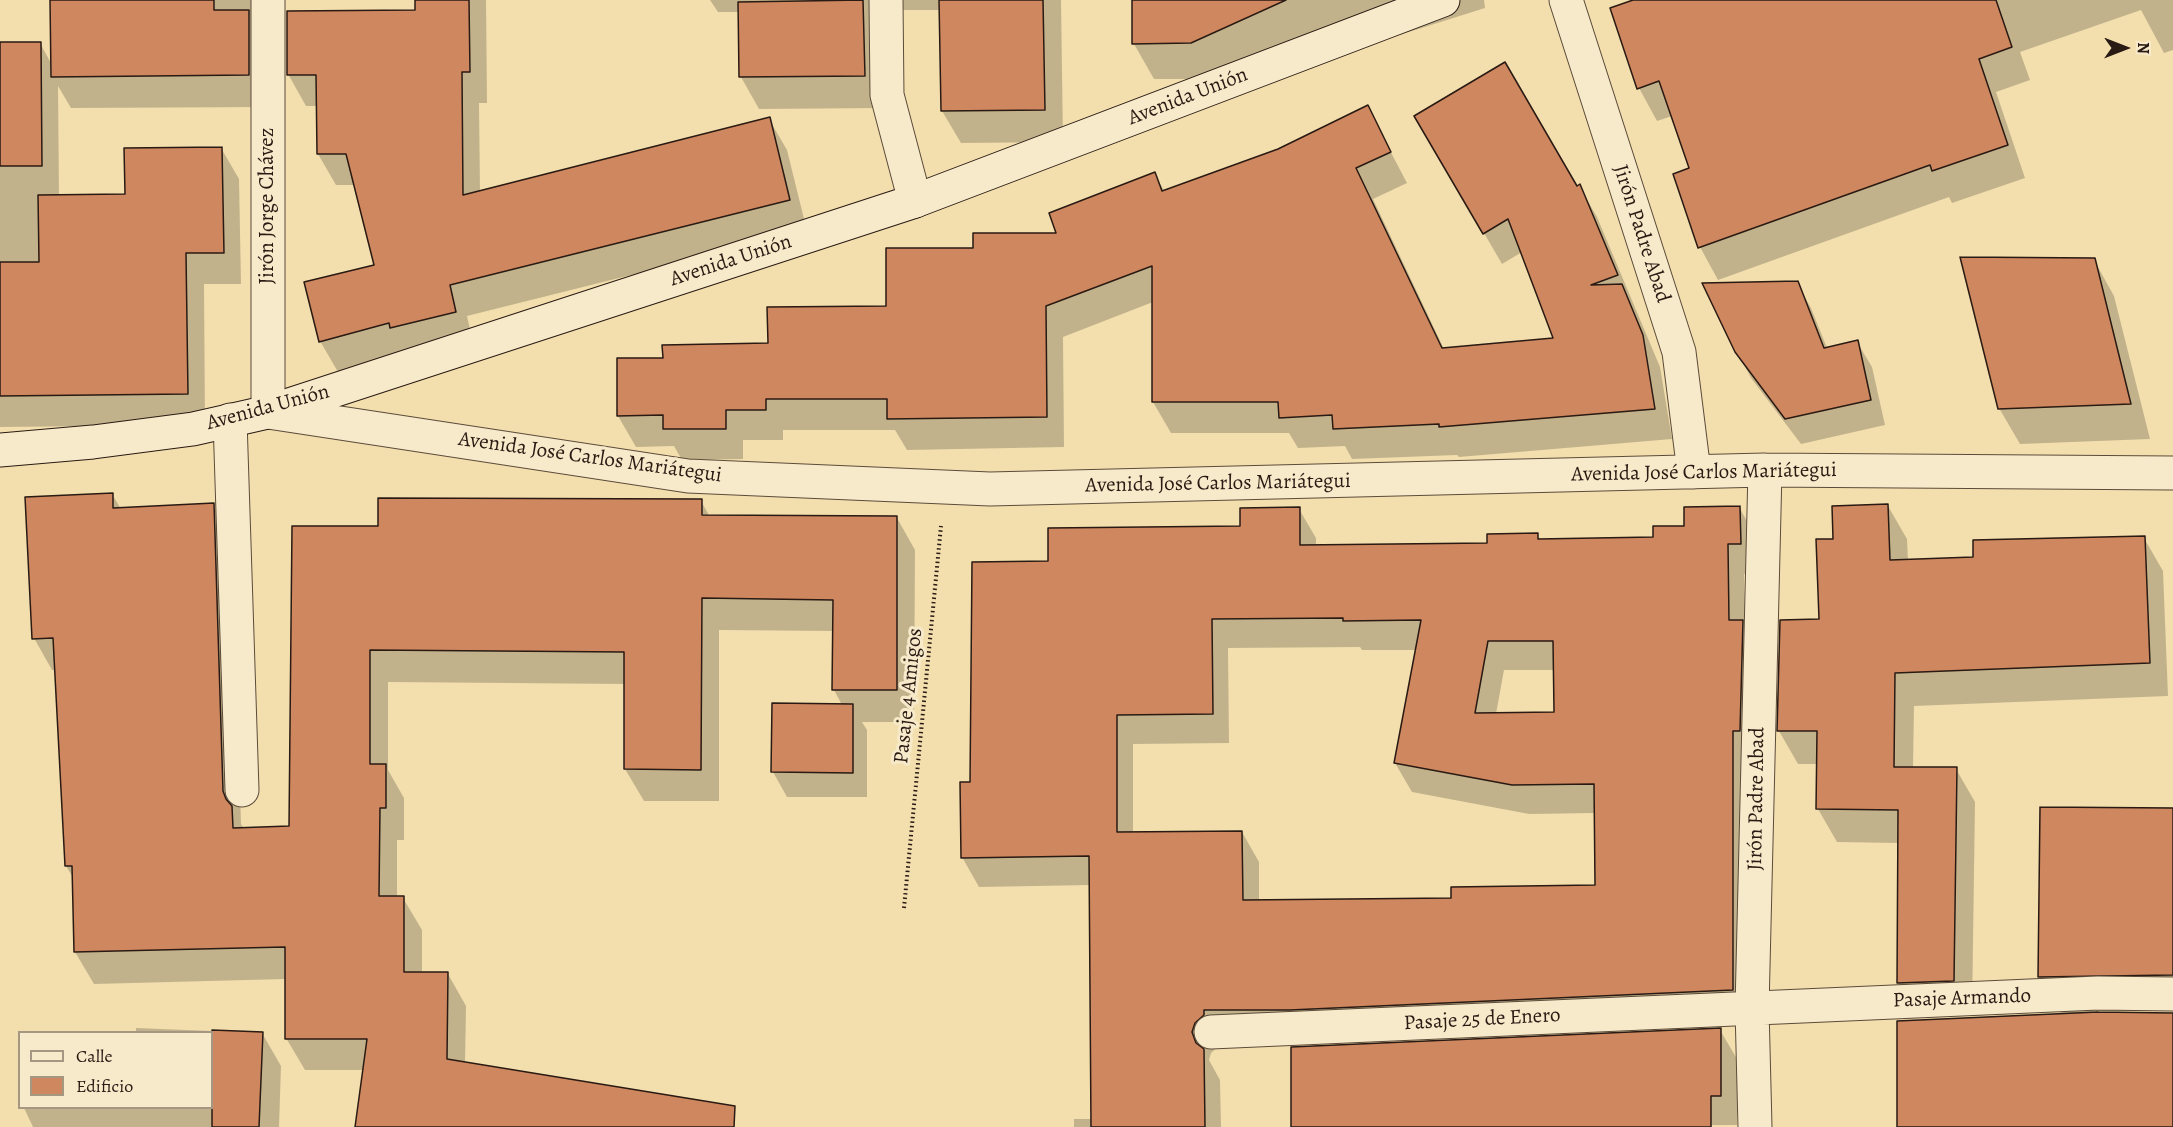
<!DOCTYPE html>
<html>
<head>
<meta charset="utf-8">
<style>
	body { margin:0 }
	#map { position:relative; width:2173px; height:1127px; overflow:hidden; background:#f3dfae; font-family:Alegreya,serif }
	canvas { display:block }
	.legend { position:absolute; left:18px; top:1031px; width:195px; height:78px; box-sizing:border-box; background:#f7eaca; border:2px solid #a59781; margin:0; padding:8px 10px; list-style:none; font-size:18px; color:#291a13 }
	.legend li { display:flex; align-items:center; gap:12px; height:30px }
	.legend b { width:30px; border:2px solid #a59781 }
	.north { position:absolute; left:2095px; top:18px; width:60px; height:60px; -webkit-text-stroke:4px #f7eaca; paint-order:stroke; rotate:90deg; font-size:16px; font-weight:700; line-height:24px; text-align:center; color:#291a13 }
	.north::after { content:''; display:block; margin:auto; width:21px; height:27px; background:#291a13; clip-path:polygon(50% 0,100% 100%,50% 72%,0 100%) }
</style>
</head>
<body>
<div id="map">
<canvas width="2173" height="1127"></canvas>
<ul class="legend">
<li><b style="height:8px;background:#f7eaca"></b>Calle</li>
<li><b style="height:16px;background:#ce875e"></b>Edificio</li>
</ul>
<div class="north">N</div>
</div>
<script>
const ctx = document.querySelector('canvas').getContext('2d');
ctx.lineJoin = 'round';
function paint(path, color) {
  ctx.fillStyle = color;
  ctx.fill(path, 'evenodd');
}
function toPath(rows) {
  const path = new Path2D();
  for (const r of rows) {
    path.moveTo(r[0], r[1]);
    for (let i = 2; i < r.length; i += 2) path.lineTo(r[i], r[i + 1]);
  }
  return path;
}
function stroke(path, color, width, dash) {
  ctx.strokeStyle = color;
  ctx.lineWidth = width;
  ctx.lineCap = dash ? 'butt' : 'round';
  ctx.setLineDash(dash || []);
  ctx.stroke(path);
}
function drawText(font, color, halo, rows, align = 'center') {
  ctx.font = font + ' Alegreya,serif';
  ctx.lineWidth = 6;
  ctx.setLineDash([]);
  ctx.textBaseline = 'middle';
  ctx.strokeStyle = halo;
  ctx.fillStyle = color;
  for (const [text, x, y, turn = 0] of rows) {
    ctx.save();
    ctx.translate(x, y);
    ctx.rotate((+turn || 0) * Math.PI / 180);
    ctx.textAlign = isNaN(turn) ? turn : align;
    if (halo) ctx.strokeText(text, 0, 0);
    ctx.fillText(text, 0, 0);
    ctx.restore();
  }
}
paint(toPath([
	[51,0,266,0,267,107,71,108,58,86,59,197,127,196,221,148,239,179,241,284,204,284,205,425,0,427,0,44,40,43,52,65],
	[416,0,486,0,487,103,479,103,480,192,769,119,787,150,807,231,467,316,473,343,338,372,320,341,376,266,356,185,336,185,318,154,318,106,306,106,288,74,417,12],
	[710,0,1061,0,1063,142,961,143,942,111,941,10,881,10,883,108,759,109,741,77,740,12,718,12],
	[1133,0,1484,0,1485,8,1285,71,1212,79,1154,79,1134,44],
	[1638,0,2173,0,2173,50,2164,53,2141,10,2020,52,2030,80,1996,92,2025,178,1952,203,1949,197,1718,280,1700,247,1690,169,1672,116,1657,121,1639,88],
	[1367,107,1407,183,1373,199,1444,349,1556,339,1522,252,1502,264,1416,116,1576,188,1579,186,1597,217,1660,367,1672,439,1459,457,1457,455,1352,459,1345,446,1298,448,1289,433,1171,433,1153,402,1153,302,1063,337,1064,447,907,450,895,430,783,430,783,440,743,440,743,459,682,460,674,446,636,447,618,416,664,359,769,345,888,308,975,249,1058,234,1154,174,1165,192,1278,150],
	[2094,260,2114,296,2150,439,2020,444,1999,408],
	[1797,283,1811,308,1827,348,1857,342,1872,367,1885,425,1801,444,1751,378,1737,352],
	[112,494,121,509,213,505,232,537,241,824,244,829,291,828,379,527,701,501,710,517,897,518,915,550,914,722,862,722,867,730,867,797,787,797,773,772,842,705,834,690,834,631,719,630,719,801,644,801,625,769,626,684,388,682,388,770,404,798,404,840,397,840,397,898,403,898,422,930,422,974,448,974,466,1006,465,1064,696,1127,357,1127,364,1070,305,1070,286,1038,286,979,94,984,75,952,74,879,66,866,56,670,52,670,34,638],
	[1888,506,1907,539,1908,561,1974,559,2144,538,2163,571,2168,696,1914,706,1913,768,1956,769,1975,802,1972,1014,1918,1016,1898,983,1899,843,1837,842,1818,809,1818,764,1798,764,1779,731,1820,620,1834,540],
	[1739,507,1756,537,1757,573,1744,574,1745,627,1759,651,1749,1019,1220,1045,1211,1053,1209,1060,1220,1080,1221,1127,1074,1127,1074,1119,1093,1119,1091,885,979,887,962,857,971,784,1049,562,1242,528,1299,509,1316,538,1316,547,1488,545,1537,535,1540,540,1654,538],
	[1360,647,1362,650,1417,650,1395,763,1412,792,1529,814,1596,813,1596,887,1453,899,1259,901,1259,862,1242,832,1133,833,1133,744,1229,743,1228,648],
	[1504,670,1555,670,1555,714,1496,714],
	[2173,810,2173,1011,2093,1011,2093,1013,2173,1014,2173,1127,1898,1127,2062,1015,2039,976],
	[136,1028,262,1033,281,1066,279,1127,33,1127,24,1108,212,1108,212,1032,136,1032],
	[1720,1030,1737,1059,1737,1125,1293,1127]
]), '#0003');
const building = toPath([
	[50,0,214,0,214,10,249,10,249,75,51,77,50,0],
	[415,0,469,0,470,72,462,72,463,195,770,117,790,200,450,285,456,312,390,328,389,323,319,342,304,282,374,265,346,154,317,154,316,75,287,75,287,11,415,10,415,0],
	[863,0,865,76,739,77,738,2,863,0],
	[939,0,1043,0,1045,110,941,111,939,0],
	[1132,0,1286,0,1191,43,1132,44,1132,0],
	[1633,0,1996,0,2012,47,1979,59,2008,145,1932,171,1930,165,1698,248,1673,174,1689,168,1659,81,1637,89,1610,8,1633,0],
	[0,42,41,42,42,166,0,166,0,42],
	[1505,62,1577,186,1580,184,1618,275,1591,285,1622,284,1643,335,1655,409,1439,427,1439,424,1333,429,1332,415,1279,418,1278,402,1152,402,1152,266,1046,306,1047,417,887,419,887,399,766,399,766,410,726,410,726,429,663,429,663,415,617,416,617,358,663,358,662,345,768,343,767,307,886,306,886,248,973,248,973,233,1056,233,1049,213,1155,172,1162,191,1278,149,1368,105,1391,152,1356,168,1442,348,1553,338,1508,219,1483,234,1414,116,1505,62],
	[222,147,224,253,186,253,188,394,0,396,0,262,39,262,38,195,125,194,124,148,222,147],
	[1960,257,2095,258,2131,404,1998,409,1960,257],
	[1798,281,1824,348,1858,340,1871,400,1785,419,1735,352,1702,283,1798,281],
	[113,493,113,508,214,503,223,791,226,799,232,806,233,828,289,826,292,526,378,526,378,498,702,499,702,515,897,516,897,690,832,690,833,600,702,598,701,770,624,769,624,652,370,650,370,764,386,764,386,808,380,808,379,896,404,896,404,972,448,972,447,1059,735,1106,734,1127,355,1127,367,1039,285,1039,285,947,74,952,72,866,65,866,53,638,32,639,25,497,113,493],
	[1888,504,1890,560,1973,557,1973,540,2145,536,2150,663,1895,673,1894,767,1957,767,1954,981,1897,983,1898,810,1816,809,1817,731,1777,731,1780,620,1819,619,1816,539,1833,539,1832,506,1888,504],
	[1740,506,1741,544,1728,544,1729,620,1743,620,1740,731,1733,731,1733,990,1290,1010,1204,1010,1204,1015,1195,1023,1192,1032,1196,1043,1204,1049,1205,1127,1091,1127,1089,856,961,858,960,782,970,782,972,562,1048,561,1048,528,1240,526,1240,508,1300,507,1300,545,1487,543,1487,534,1538,533,1538,539,1653,537,1653,526,1684,526,1684,507,1740,506],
	[1343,618,1343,621,1421,620,1394,763,1512,785,1594,784,1595,885,1451,887,1451,898,1243,900,1242,831,1117,832,1117,715,1213,714,1212,619,1343,618],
	[1488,641,1553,641,1554,712,1475,713,1488,641],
	[772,703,853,704,853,773,771,772,772,703],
	[2040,807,2173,808,2173,975,2038,977,2040,807],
	[2098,1012,2173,1013,2173,1127,1897,1127,1897,1021,2098,1012],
	[1721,1028,1721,1096,1711,1096,1711,1127,1291,1127,1291,1047,1721,1028],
	[212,1030,263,1032,259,1127,212,1127,212,1030]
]);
paint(building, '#ce875e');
stroke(building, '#291a13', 1.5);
const street = toPath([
	[268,0,268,412,688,476,990,489,1765,470,2173,473],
	[886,0,887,95,915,201],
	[1566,0,1679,352,1694,472],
	[230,420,242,790],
	[1211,1032,2098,993,2173,994],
	[1755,1127,1752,1008,1765,470]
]);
const secondary = toPath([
	[0,450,93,442,193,429,268,412,915,201,1443,0]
]);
stroke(street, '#5c4b3a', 35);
stroke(secondary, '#291a13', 35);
stroke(toPath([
	[904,908,941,526]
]), '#291a13', 4, [1.5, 3]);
stroke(street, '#f7eaca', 33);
stroke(secondary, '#f7eaca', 33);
drawText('21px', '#291a13', '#f7eaca', [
	["Avenida Unión",1188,97,-21],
	["Jirón Jorge Chávez",268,206,-90],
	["Jirón Padre Abad",1641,234,72],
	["Avenida Unión",731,261,-18],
	["Avenida Unión",268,408,-15],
	["Avenida José Carlos Mariátegui",590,458,8],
	["Avenida José Carlos Mariátegui",1704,473,-1],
	["Avenida José Carlos Mariátegui",1218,484,-1],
	["Pasaje 4 Amigos",909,696,-84],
	["Jirón Padre Abad",1757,799,-89],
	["Pasaje Armando",1962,999,-2],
	["Pasaje 25 de Enero",1482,1020,-3]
]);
</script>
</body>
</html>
